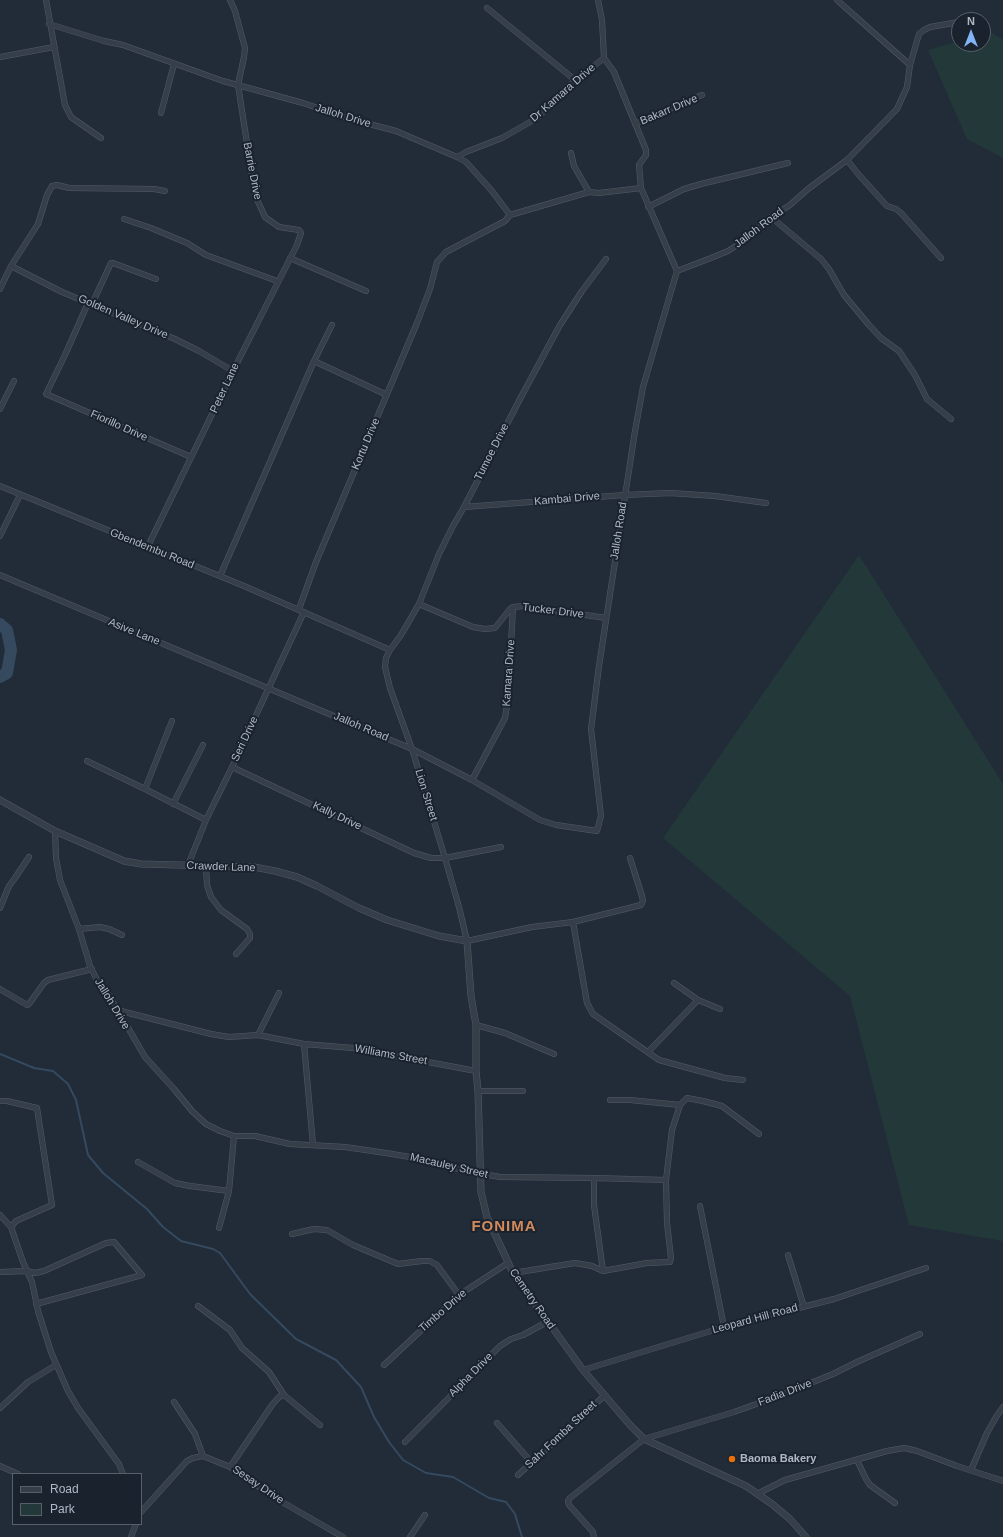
<!DOCTYPE html>
<html>
<head>
<meta charset="utf-8">
<style>
	body { margin:0 }
	#map { position:relative; width:1003px; height:1537px; overflow:hidden; background:#212c38; font-family:Helvetica,sans-serif }
	canvas { display:block }
	.legend { position:absolute; left:12px; top:1473px; width:130px; height:52px; box-sizing:border-box; background:#1a232d; border:1px solid #565f6a; margin:0; padding:5px 7px; list-style:none; font-size:12px; color:#afb9c5 }
	.legend li { display:flex; align-items:center; gap:8px; height:20px }
	.legend b { width:20px; border:1px solid #565f6a }
	.north { position:absolute; left:951px; top:12px; width:40px; height:40px; box-sizing:border-box; background:#1a232d; border:1px solid #565f6a; border-radius:50%; rotate:0deg; font-size:11px; font-weight:700; line-height:16px; text-align:center; color:#afb9c5 }
	.north::after { content:''; display:block; margin:auto; width:14px; height:18px; background:#83b5f6; clip-path:polygon(50% 0,100% 100%,50% 72%,0 100%) }
</style>
</head>
<body>
<div id="map">
<canvas width="1003" height="1537"></canvas>
<ul class="legend">
<li><b style="height:5px;background:#353e49"></b>Road</li>
<li><b style="height:11px;background:#233839"></b>Park</li>
</ul>
<div class="north">N</div>
</div>
<script>
const ctx = document.querySelector('canvas').getContext('2d');
ctx.lineJoin = 'round';
function paint(path, color) {
  ctx.fillStyle = color;
  ctx.fill(path, 'evenodd');
}
function toPath(rows) {
  const path = new Path2D();
  for (const r of rows) {
    path.moveTo(r[0], r[1]);
    for (let i = 2; i < r.length; i += 2) path.lineTo(r[i], r[i + 1]);
  }
  return path;
}
function stroke(path, color, width, dash) {
  ctx.strokeStyle = color;
  ctx.lineWidth = width;
  ctx.lineCap = dash ? 'butt' : 'round';
  ctx.setLineDash(dash || []);
  ctx.stroke(path);
}
function drawText(font, color, halo, rows, align = 'center') {
  ctx.font = font + ' Helvetica,sans-serif';
  ctx.lineWidth = 4;
  ctx.setLineDash([]);
  ctx.textBaseline = 'middle';
  ctx.strokeStyle = halo;
  ctx.fillStyle = color;
  for (const [text, x, y, turn = 0] of rows) {
    ctx.save();
    ctx.translate(x, y);
    ctx.rotate((+turn || 0) * Math.PI / 180);
    ctx.textAlign = isNaN(turn) ? turn : align;
    if (halo) ctx.strokeText(text, 0, 0);
    ctx.fillText(text, 0, 0);
    ctx.restore();
  }
}
paint(toPath([
	[991,32,1003,40,1003,158,967,139,928,50,959,41,959,44,983,44,983,34],
	[859,555,1003,784,1003,1241,909,1225,850,996,663,838]
]), '#233839');
stroke(toPath([
	[0,1054,34,1068,53,1071,68,1084,76,1100,88,1155,103,1173,147,1209,163,1227,181,1241,213,1249,220,1253,250,1294,296,1339,336,1360,361,1387,374,1417,389,1442,403,1460,426,1473,453,1477,489,1498,506,1502,515,1514,522,1537]
]), '#35495f', 2);
stroke(toPath([
	[0,624,7,630,11,650,7,673,0,677]
]), '#35495f', 12);
const minor = toPath([
	[46,0,65,105,71,117,101,138],
	[598,0,602,20,604,58,614,72,646,150,646,155,639,165,641,188,677,271],
	[837,0,910,65],
	[487,8,575,80],
	[973,20,981,19],
	[49,24,104,41,123,45,223,81,303,103,350,119,396,131,410,137,457,157,466,162,492,191,510,215,505,221,446,252,437,262,430,289,417,323,316,562,299,609],
	[0,57,54,47],
	[161,113,174,64],
	[635,124,702,95],
	[571,153,574,166,589,192],
	[457,157,466,152,502,138,537,118,567,87,604,58],
	[847,160,859,175,887,206,896,209,901,213,941,258],
	[648,207,684,189,701,184,788,163],
	[510,215,589,192,599,193,641,188],
	[771,217,821,259,829,269,844,295,869,325,881,338,899,351,915,375,927,399,951,419],
	[124,219,151,228,187,243,206,255,277,281],
	[290,258,366,291],
	[606,259,582,291,560,325,521,397,464,507,453,526,439,554,419,604,401,635,390,650,386,658,385,667,390,688,412,749,445,858,459,907,467,941,532,927,573,922,641,905,643,901,642,896,630,858],
	[11,266,62,292,175,339,199,351,233,371],
	[677,271,711,258,728,251,745,240,771,217,790,205,808,189,847,160,897,109,907,87,910,65,919,34,924,30,930,27,959,22],
	[0,289,11,266,38,224,47,195,52,186,57,185,69,188,154,189,165,191],
	[88,303,65,355,46,394,191,457],
	[92,304,111,263,113,263,156,279],
	[314,361,387,395],
	[0,409,14,381],
	[0,486,244,586,390,650],
	[464,507,624,495,670,493,715,496,766,503],
	[0,536,20,495],
	[148,546,233,371,297,245,301,233,299,230,279,227,265,217,255,195,238,85,244,57,245,48,235,11,230,0],
	[0,575,412,749,472,780,540,820,556,825,597,831,601,816,591,729,599,666,635,431,643,387,677,271],
	[220,576,314,361,332,325],
	[419,604,473,627,485,629,495,628,510,609,513,607,523,606,606,618],
	[172,721,145,789,206,820],
	[87,761,145,789],
	[232,767,414,853,431,858,445,858,501,847],
	[472,780,505,718,508,699,513,607],
	[173,804,203,745],
	[55,831,56,858,60,880,79,929,90,966,97,980,109,995,145,1057,174,1089,192,1111,206,1124,220,1131,234,1136,255,1136,290,1144,345,1147,386,1153,416,1158,462,1170,500,1177,594,1178,666,1180],
	[188,865,206,820,232,767,304,612],
	[206,866,207,885,211,897,221,910,247,929,250,934,250,938,236,954],
	[0,908,9,886,15,878,29,857],
	[573,922,587,1003,593,1014,659,1060,725,1078,743,1080],
	[79,929,100,927,109,929,122,935],
	[674,983,698,1000,720,1009],
	[0,989,27,1005,29,1004,44,983,48,980,92,969],
	[117,1010,211,1034,229,1037,258,1035,304,1044,353,1048,476,1071],
	[476,1025,505,1033,554,1054],
	[258,1035,279,993],
	[304,1044,313,1145],
	[648,1052,698,1000],
	[478,1091,523,1091],
	[610,1100,630,1100,680,1105],
	[0,1101,7,1101,37,1108,52,1205,16,1221,11,1227],
	[138,1162,175,1183,190,1186,229,1191],
	[594,1178,594,1205,603,1271],
	[700,1206,724,1327],
	[0,1215,11,1227,23,1262,32,1282,38,1311,51,1352,68,1391,78,1408,119,1464,123,1474],
	[219,1228,229,1191,234,1136],
	[292,1234,314,1229,327,1230,353,1245,398,1264,422,1261,430,1261,437,1265,459,1295],
	[788,1255,804,1307],
	[0,1272,27,1271,35,1273,44,1271,106,1243,114,1242,142,1275,36,1304],
	[513,1273,575,1263,592,1266,603,1271,647,1263,670,1262,671,1258,667,1223,666,1180,672,1130,680,1105,687,1098,703,1101,722,1106,759,1134],
	[198,1306,230,1330,242,1348,269,1372,284,1395],
	[384,1365,459,1295,508,1263],
	[583,1370,724,1327,834,1299,926,1268],
	[174,1402,195,1434,203,1456],
	[0,1408,28,1382,56,1365],
	[497,1423,532,1463],
	[405,1442,500,1346,511,1339,523,1335,547,1322],
	[857,1460,866,1479,870,1485,895,1503],
	[0,1466,18,1474],
	[230,1467,272,1405,279,1397,284,1395,320,1425],
	[971,1470,987,1433,996,1417,1003,1407],
	[518,1475,604,1396],
	[757,1494,785,1480,887,1451,904,1448,917,1451,957,1466,1003,1481],
	[141,1512,187,1461,193,1458,203,1456,230,1467,277,1499,343,1537],
	[131,1537,136,1524],
	[410,1537,425,1515],
	[594,1537,593,1532,569,1505,568,1501,570,1498,644,1439,734,1412,776,1397,833,1374,857,1362,920,1334]
]);
const tertiary = toPath([
	[0,800,55,831,124,861,141,864,254,867,275,871,297,877,317,886,359,908,387,920,439,936,467,941,471,996,476,1025,476,1071,478,1091,481,1192,487,1217,513,1273,583,1370,630,1425,644,1439,746,1486,772,1504,790,1519,806,1537]
]);
stroke(minor, '#525c66', 6);
stroke(tertiary, '#525c66', 7);
stroke(minor, '#353e49', 5);
stroke(tertiary, '#353e49', 6);
for (const [x, y, r, color] of [
	[732,1459,4,"#e8710a"]
]) {
  const dot = new Path2D();
  dot.arc(x, y, r, 0, 2 * Math.PI);
  ctx.fillStyle = color;
  ctx.fill(dot);
  stroke(dot, '#1a232d', 1.5);
}
drawText('11px', '#afb9c5', '#1a232d', [
	["Dr Kamara Drive",563,93,-41],
	["Bakarr Drive",669,110,-23],
	["Jalloh Drive",343,116,17],
	["Barrie Drive",252,171,79],
	["Jalloh Road",759,228,-37],
	["Golden Valley Drive",123,317,23],
	["Peter Lane",225,388,-65],
	["Fiorillo Drive",119,426,24],
	["Kortu Drive",366,444,-67],
	["Tumoe Drive",492,452,-63],
	["Kambai Drive",567,499,-5],
	["Jalloh Road",619,531,-81],
	["Gbendembu Road",152,549,22],
	["Tucker Drive",553,611,7],
	["Asive Lane",134,632,22],
	["Kamara Drive",509,673,-86],
	["Jalloh Road",361,727,23],
	["Seri Drive",245,739,-65],
	["Lion Street",426,795,73],
	["Kally Drive",337,816,25],
	["Crawder Lane",221,867,2],
	["Jalloh Drive",112,1004,59],
	["Williams Street",391,1055,10],
	["Macauley Street",449,1166,13],
	["Cemetry Road",532,1299,55],
	["Timbo Drive",443,1311,-41],
	["Leopard Hill Road",755,1319,-15],
	["Alpha Drive",471,1375,-45],
	["Fadia Drive",785,1393,-21],
	["Sahr Fomba Street",561,1435,-43],
	["Sesay Drive",258,1485,34]
]);
drawText('bold 11px', '#afb9c5', '#1a232d', [
	["Baoma Bakery",740,1459]
], 'left');
ctx.letterSpacing = '1px';
drawText('bold 15px', '#d28a5d', '#1a232d', [
	["FONIMA",504,1227]
]);
ctx.letterSpacing = '0px';
</script>
</body>
</html>
